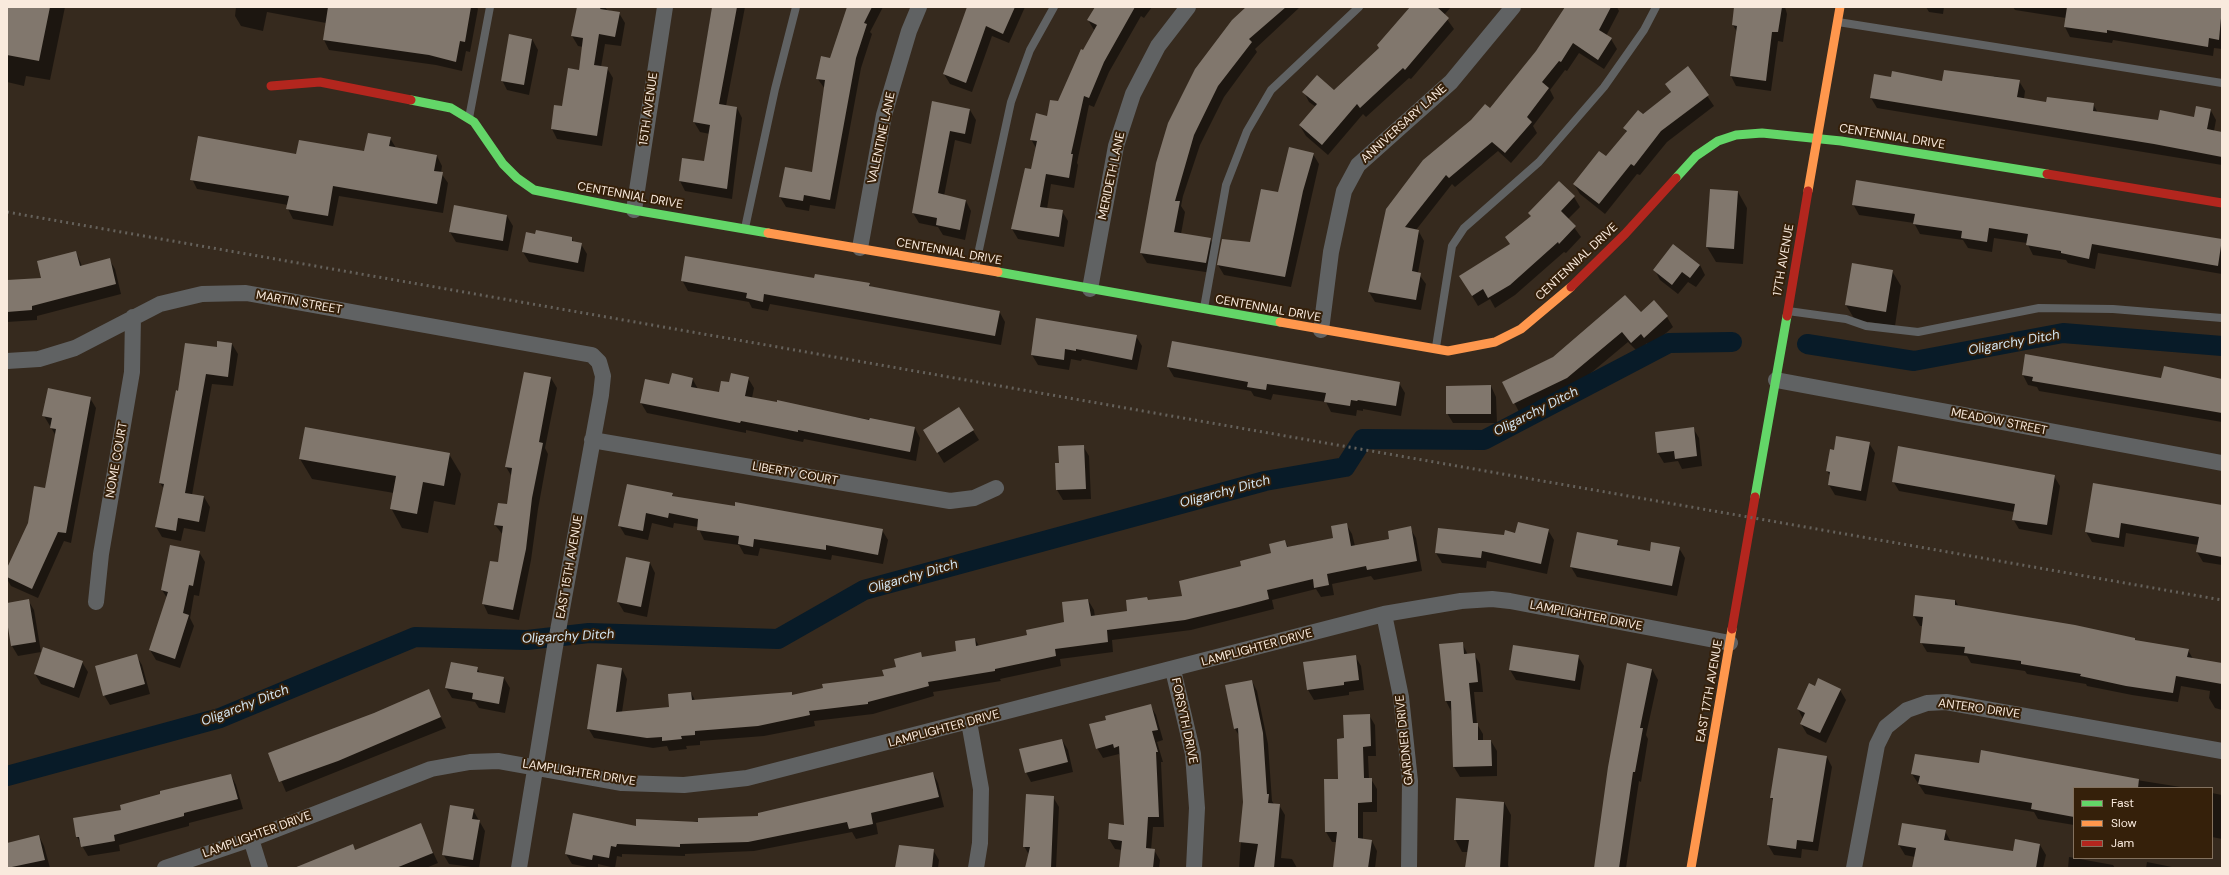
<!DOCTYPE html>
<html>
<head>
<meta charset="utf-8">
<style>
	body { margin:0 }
	#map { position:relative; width:2229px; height:875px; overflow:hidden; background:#362a1e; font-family:"DM Sans",sans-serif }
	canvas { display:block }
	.frame { position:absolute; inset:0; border:8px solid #f9eadd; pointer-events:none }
	.legend { position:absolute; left:2073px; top:787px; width:140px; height:72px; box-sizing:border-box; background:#35200a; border:1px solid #83715e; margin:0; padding:5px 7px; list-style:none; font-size:12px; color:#f9eadd }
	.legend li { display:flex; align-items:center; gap:8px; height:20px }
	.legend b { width:20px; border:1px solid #83715e }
</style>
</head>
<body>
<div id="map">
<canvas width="2229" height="875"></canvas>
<div class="frame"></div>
<ul class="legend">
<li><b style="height:5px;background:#63d668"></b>Fast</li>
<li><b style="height:5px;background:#ff974d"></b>Slow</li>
<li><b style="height:5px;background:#b3261e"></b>Jam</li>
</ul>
</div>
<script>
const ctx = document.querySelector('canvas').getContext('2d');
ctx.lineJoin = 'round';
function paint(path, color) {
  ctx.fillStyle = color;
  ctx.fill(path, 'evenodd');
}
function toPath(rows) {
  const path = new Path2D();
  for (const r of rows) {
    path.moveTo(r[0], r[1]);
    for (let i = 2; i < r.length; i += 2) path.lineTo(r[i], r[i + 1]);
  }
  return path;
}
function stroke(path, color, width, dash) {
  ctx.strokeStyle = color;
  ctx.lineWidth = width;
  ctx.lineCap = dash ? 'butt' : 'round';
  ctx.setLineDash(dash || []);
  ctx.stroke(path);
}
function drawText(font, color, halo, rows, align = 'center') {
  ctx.font = font + ' "DM Sans",sans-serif';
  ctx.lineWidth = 4;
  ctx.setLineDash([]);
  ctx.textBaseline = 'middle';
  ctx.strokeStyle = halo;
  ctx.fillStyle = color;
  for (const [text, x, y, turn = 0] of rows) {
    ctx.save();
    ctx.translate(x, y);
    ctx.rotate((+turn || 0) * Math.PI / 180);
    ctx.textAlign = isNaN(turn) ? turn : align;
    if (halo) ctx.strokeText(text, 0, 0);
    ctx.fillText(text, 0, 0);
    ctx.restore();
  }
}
paint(toPath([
	[7,7,65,7,50,80,26,76,24,86,7,82],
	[236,7,477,7,478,9,470,52,466,51,462,71,436,65,329,50,324,40,326,23,267,12,263,31,241,26,235,16],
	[578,7,605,7,607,10,619,13,625,23,621,46,605,44,601,67,607,68,613,78,602,146,557,139,552,129,579,71,583,47,578,46,572,36],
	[712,7,745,7,726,106,737,108,742,118,732,199,685,191,680,181,705,162,710,134,700,132,694,122],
	[848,7,883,7,870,32,872,34,861,68,835,209,810,205,809,211,786,207,780,197,786,168,813,173,825,89,817,78,831,60],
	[968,7,1025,7,1009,43,992,36,972,92,950,84,944,74],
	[1106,7,1152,7,1144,18,1141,16,1109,72,1094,107,1089,105,1077,163,1078,165,1074,188,1051,184,1047,209,1062,211,1068,221,1064,247,1018,239,1012,229,1032,170,1036,148,1031,139,1059,103,1094,30,1088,20],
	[1247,7,1300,7,1255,49,1257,52,1224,97,1200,145,1183,196,1181,206,1185,212,1181,234,1210,239,1216,249,1212,273,1147,263,1141,253],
	[1411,7,1451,7,1444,15,1454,29,1411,79,1409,78,1366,117,1363,114,1328,155,1306,136,1300,126,1316,107,1309,102,1304,92,1334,91,1380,49],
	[1571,7,1617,7,1619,11,1606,36,1611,39,1617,49,1604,69,1579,53,1567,71,1565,70,1550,90,1554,98,1533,126,1537,133,1511,163,1498,151,1455,187,1452,184,1416,230,1418,230,1424,241,1418,273,1426,284,1421,310,1375,302,1369,292,1387,209,1490,110],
	[1736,7,1785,7,1787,14,1783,42,1778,41,1771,91,1736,86,1731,76,1737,32,1733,25],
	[1926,7,1944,7,1943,14,1929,12],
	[2013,7,2222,7,2222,49,2214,48,2213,56,2113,40,2112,43,2070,37,2065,27,2066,18,2015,10],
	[532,39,538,50,529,95,507,90,502,80],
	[1688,68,1714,106,1667,142,1640,175,1637,174,1605,214,1580,194,1574,184,1607,158,1627,133,1624,128,1671,93,1666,84],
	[1994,76,2019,81,2025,91,2024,99,2047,103,2093,104,2098,113,2158,121,2195,118,2210,109,2216,120,2214,131,2222,133,2222,165,1877,108,1871,98,1891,78,1943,82,1993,78],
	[933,102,970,110,976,120,971,144,955,140,944,196,966,201,971,211,965,240,943,235,938,227,919,223,913,213],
	[390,138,396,148,437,156,442,166,441,173,448,183,443,213,339,196,333,226,293,219,288,209,288,205,197,189,192,179,297,155,365,152],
	[1313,154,1319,164,1291,287,1224,275,1218,265,1251,244,1279,193],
	[1857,181,2222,241,2222,274,2098,253,2095,269,2068,263,2066,260,2033,255,2027,243,1994,238,1992,252,1968,248,1963,240,1920,234,1914,223,1859,215,1853,204],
	[1738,192,1747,208,1743,264,1716,262,1707,247],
	[1574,197,1580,207,1568,219,1581,237,1566,253,1564,252,1515,295,1495,308,1490,299,1478,306,1466,286],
	[507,216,513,226,508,251,456,242,450,232],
	[572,238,574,243,581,244,587,254,584,272,529,262,523,252],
	[76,252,82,266,109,259,115,269,121,294,37,316,37,320,7,322,7,281,42,279],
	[1700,265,1705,275,1696,287,1688,282,1678,294,1660,280,1655,270],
	[1892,271,1901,286,1895,326,1855,320,1846,305],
	[815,279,869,284,871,287,999,311,1005,322,1001,345,770,304,768,311,752,308,749,302,688,291,682,280],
	[1641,313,1667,317,1673,327,1650,347,1647,343,1638,352,1628,342,1573,388,1520,414,1504,382],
	[1136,336,1142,346,1137,370,1082,359,1081,361,1071,359,1069,370,1038,365,1032,355],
	[232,344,238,354,233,386,212,384,192,495,204,497,210,507,205,532,184,528,181,541,162,537,156,527,164,489,160,483,179,392,217,348],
	[2026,355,2162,379,2222,383,2222,422,2039,391,2037,387,2028,385,2023,375],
	[1168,367,1399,383,1405,393,1401,416,1363,409,1363,411,1357,410,1356,416,1331,412,1326,402,1273,394,1271,400,1254,396,1251,391,1174,377],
	[551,378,557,388,545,448,548,454,538,509,531,560,519,620,488,614,483,603,499,563,503,535,495,525,508,505,512,477,506,467],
	[692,378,698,389,719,393,730,383,748,378,754,388,752,398,915,428,920,438,916,461,804,439,803,442,746,430,746,433,647,413,641,403,670,385],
	[1491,386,1496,397,1497,423,1453,423,1447,413],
	[90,398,96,408,71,543,64,541,38,598,11,586,7,579,7,571,45,489,56,436,44,416],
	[959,408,979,440,944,463,930,440],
	[1693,428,1699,438,1702,466,1682,469,1678,461,1664,463,1658,453,1656,433],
	[1869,443,1875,453,1866,501,1835,495,1829,485,1830,476,1827,471,1835,451],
	[1083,446,1089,456,1091,499,1063,500,1057,490,1056,464,1060,464],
	[449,454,461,474,455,505,434,501,428,533,402,528,391,508,394,493,312,479,300,459],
	[2054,476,2060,486,2052,535,2019,529,2013,519,2014,512,1899,491,1893,481],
	[2094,484,2222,506,2222,565,2203,562,2197,552,2198,545,2126,533,2124,547,2092,542,2086,532],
	[672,494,674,498,882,530,888,540,883,564,832,555,831,560,760,548,758,556,744,554,739,545,704,540,698,527,674,523,673,528,652,523,648,540,625,535,619,525],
	[1346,524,1352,534,1355,546,1390,540,1410,528,1416,538,1422,571,1374,580,1371,576,1332,584,1334,595,1321,597,1316,589,1272,600,1274,609,1191,630,1112,640,1113,652,1060,659,1061,666,1000,679,1001,681,933,692,934,696,873,714,814,721,815,726,764,736,700,741,700,745,686,746,687,749,669,751,667,746,653,748,594,738,588,728,622,669,627,679,622,712,670,708,691,693,695,700,791,693,793,696,885,677,920,653,923,658,957,652,975,639,979,646,1028,636,1065,622,1088,600,1094,610,1095,617,1128,612,1148,601,1183,597,1272,554,1285,541,1288,547,1334,538],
	[1548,530,1554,540,1547,574,1487,561,1486,568,1442,563,1436,553,1516,534],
	[1617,541,1620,547,1650,552,1679,548,1685,558,1677,596,1577,577,1571,567],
	[199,552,205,562,199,596,194,595,190,618,194,626,180,668,156,660,150,650,167,598,162,590],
	[627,558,650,563,655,573,647,617,624,612,618,602],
	[28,600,34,610,41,652,18,656,12,646,7,604],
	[1955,600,1959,607,2134,639,2136,641,2188,650,2193,659,2222,664,2222,710,2215,708,2209,698,2210,691,2181,686,2178,702,2132,695,2087,686,2086,684,2027,674,2025,671,1971,663,1967,656,1927,652,1921,642,1923,626,1920,626,1914,616],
	[1462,643,1468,655,1474,654,1480,664,1483,692,1474,692,1477,724,1483,734,1483,741,1491,741,1497,751,1497,776,1460,777,1454,767,1451,711,1446,701],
	[136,655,142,665,150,694,110,705,104,695],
	[1355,656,1361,666,1364,690,1349,692,1349,695,1314,700,1308,690],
	[1578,656,1584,666,1580,690,1516,680,1510,670],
	[82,662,88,672,79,698,41,684,35,674],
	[477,668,480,673,504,678,510,688,505,713,479,708,475,702,452,698,446,688],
	[1652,669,1658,680,1646,735,1648,739,1641,782,1639,781,1626,868,1594,868],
	[1252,681,1257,691,1268,744,1272,801,1274,804,1279,805,1285,815,1281,858,1292,859,1297,868,1239,868,1244,802,1240,737,1235,729],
	[1815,687,1840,690,1846,700,1826,743,1807,734,1801,724,1803,719,1798,709],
	[428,690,446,728,286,792,270,754,374,714],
	[1150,705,1156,715,1163,740,1157,742,1163,762,1161,762,1164,827,1153,827,1151,850,1154,850,1160,860,1159,868,1120,868,1122,850,1115,849,1109,839,1110,824,1125,826,1120,756,1119,754,1103,758,1097,748],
	[1369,715,1375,725,1376,756,1368,756,1369,779,1371,779,1377,789,1377,812,1363,812,1363,840,1372,841,1377,851,1375,868,1334,868,1337,842,1332,842,1326,832,1325,780,1339,780,1345,739],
	[1062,740,1068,750,1073,772,1031,782,1026,772],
	[1827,757,1832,767,1818,851,1802,849,1801,858,1774,855,1768,845,1773,801,1771,798],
	[1980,764,2086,772,2187,788,2074,788,2074,825,2038,819,2034,812,1925,794,1912,774],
	[933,773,938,783,944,807,876,823,878,834,856,839,852,832,754,851,685,854,685,856,622,854,622,857,617,856,615,868,598,864,598,868,592,868,572,864,566,854,637,827,759,816],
	[231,775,236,785,243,809,189,823,189,826,119,845,120,851,88,856,77,837,74,819,122,810],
	[2212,793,2222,795,2222,839,2212,837],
	[1053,797,1059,807,1056,868,1026,868,1029,855,1024,846],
	[1504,802,1511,815,1508,865,1509,868,1466,868,1468,852,1462,852,1455,839],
	[473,810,485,831,479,868,449,864,443,854],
	[420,824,438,863,426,868,310,868,352,845,355,851],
	[1945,831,1951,842,2014,852,2040,845,2046,855,2043,868,1913,868,1915,857,1905,855,1899,845],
	[39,836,44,846,50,868,7,868,7,844],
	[933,850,939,860,938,868,896,868],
	[2069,857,2113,865,2115,868,2068,868],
	[2147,862,2172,867,2173,868,2146,868]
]), '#0007');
stroke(toPath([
	[1807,344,1914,361,2063,333,2222,346],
	[7,776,220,718,415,637,527,640,589,633,778,639,864,590,1265,481,1345,467,1363,439,1484,440,1669,343,1732,342]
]), '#081b28', 20);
paint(toPath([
	[7,7,50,7,39,61,7,55],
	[328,7,471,7,465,42,460,41,456,62,429,55,323,40],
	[577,7,601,7,600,9,620,12,615,37,599,34,594,65,608,67,597,136,551,129,554,105,562,106,568,68,579,70,583,38,571,36],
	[712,7,737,7,719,104,737,107,727,189,679,181,682,158,704,161,710,125,693,122],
	[847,7,872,7,864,23,867,24,856,58,830,200,804,195,803,201,779,197,785,167,812,172,825,80,816,79,821,56,830,58],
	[967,7,1015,7,1003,34,986,26,966,83,943,74],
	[1095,7,1135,7,1104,62,1089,98,1084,96,1071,154,1073,154,1069,178,1046,174,1040,207,1063,210,1059,237,1011,229,1025,168,1031,169,1037,141,1030,140,1036,113,1047,116,1050,100,1058,101,1081,49,1083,50,1097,25,1087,20],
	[1246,7,1286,7,1249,39,1252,42,1218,86,1194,135,1175,201,1180,201,1174,232,1211,238,1206,263,1140,253,1156,163,1168,123,1195,69,1232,20],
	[1410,7,1437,7,1449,18,1405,70,1403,68,1360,108,1357,104,1322,145,1299,125,1317,104,1302,92,1317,75,1334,90,1379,48,1377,45],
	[1565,7,1611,7,1599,30,1612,38,1598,60,1573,43,1561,62,1559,61,1542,82,1549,88,1527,117,1532,122,1505,153,1492,142,1449,178,1446,175,1405,227,1419,230,1412,271,1421,273,1416,300,1368,292,1386,209,1423,160,1471,120,1485,104,1490,108,1536,51],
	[1734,7,1782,7,1778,32,1772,32,1766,81,1730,76,1737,26,1732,25],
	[2067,7,2222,7,2219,40,2209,38,2208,47,2107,30,2107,33,2064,27],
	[509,34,532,39,524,85,501,81],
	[1688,66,1709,95,1661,131,1634,166,1631,164,1599,204,1573,184,1599,151,1606,156,1627,131,1623,128,1638,110,1643,114,1671,92,1665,84],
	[1944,70,2020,80,2017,97,2046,102,2047,97,2094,103,2093,111,2158,120,2160,110,2194,117,2196,106,2211,109,2207,129,2222,132,2222,157,2154,144,1870,98,1874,74,1891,77,1892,71,1942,81],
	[932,101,970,109,965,134,950,131,938,193,966,200,960,230,936,225,937,218,912,213],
	[368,133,391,137,389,146,437,155,434,171,443,172,437,204,333,186,328,216,286,209,289,196,190,180,198,136,296,154,299,140,364,151],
	[1289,147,1314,153,1303,191,1285,277,1217,265,1222,239,1250,242,1261,189,1278,192],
	[1856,180,2222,239,2218,266,2092,244,2089,259,2061,253,2061,251,2026,245,2028,234,1989,228,1987,242,1961,238,1962,231,1913,224,1915,214,1852,205],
	[1559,181,1575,196,1561,211,1576,226,1559,244,1558,242,1510,285,1488,298,1483,289,1472,296,1459,276,1510,244,1505,237,1531,216,1528,213],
	[1710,189,1738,191,1734,249,1706,247],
	[454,205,507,215,503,241,449,232],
	[536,230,572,237,572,241,582,243,578,263,522,252,526,232,535,234],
	[1673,244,1700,265,1690,278,1682,272,1672,285,1653,270],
	[76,251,80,266,110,258,116,284,32,306,32,310,7,312,7,280,41,278,37,261],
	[685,256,814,278,815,274,870,283,869,286,1000,311,995,336,764,294,763,302,746,298,747,293,681,281],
	[1852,263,1893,270,1886,312,1845,305],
	[1625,295,1641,312,1654,300,1668,316,1644,338,1641,334,1631,343,1622,332,1567,378,1513,404,1502,382,1553,357],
	[1036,318,1137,335,1132,360,1076,349,1076,351,1065,349,1064,360,1031,355],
	[217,341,232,343,228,377,206,374,185,493,204,496,199,522,178,518,176,531,155,527,164,484,159,483,176,390,178,391,185,343,217,347],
	[1172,341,1400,382,1396,406,1358,400,1357,401,1351,400,1350,406,1324,402,1326,393,1267,384,1266,390,1247,387,1248,382,1167,367],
	[2025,354,2161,378,2164,366,2222,379,2222,413,2032,381,2033,377,2022,375],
	[524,372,551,377,539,442,543,443,532,498,526,549,513,610,482,604,490,561,498,562,503,526,494,525,498,503,507,504,512,468,505,467],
	[672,373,693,378,691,387,719,392,721,381,729,382,731,373,749,377,745,396,777,402,777,400,869,420,870,418,915,427,910,452,798,430,798,432,741,421,740,423,640,403,645,379,669,384],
	[1491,385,1491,414,1446,414,1446,386],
	[48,388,91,397,66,533,58,532,32,589,7,577,7,568,28,523,34,486,45,488,56,429,50,428,52,418,42,416],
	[959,407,974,430,937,453,923,430],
	[305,427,450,453,444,486,423,482,417,514,390,509,396,476,299,459],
	[1694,427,1697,456,1675,459,1674,451,1657,453,1655,432],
	[1836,436,1870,442,1861,491,1828,485,1830,472,1826,471,1830,449,1834,450],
	[1084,445,1086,489,1056,490,1055,463,1059,463,1058,446],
	[1898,446,2055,475,2047,525,2012,520,2015,504,1892,482],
	[2093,483,2222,505,2222,557,2196,552,2199,537,2121,523,2119,538,2085,532],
	[627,484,673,493,672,496,735,506,735,502,883,529,878,555,826,545,826,550,754,539,753,547,738,544,739,536,697,530,698,519,669,513,668,518,646,513,643,531,618,526],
	[1518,522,1549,529,1541,564,1482,551,1481,558,1435,553,1438,528,1504,535,1505,530,1515,533],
	[1347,523,1351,546,1389,539,1388,531,1411,526,1417,561,1367,570,1366,566,1327,574,1329,585,1314,588,1313,579,1267,590,1269,599,1239,607,1185,620,1107,630,1108,642,1055,649,1056,656,995,669,995,671,928,682,929,686,868,702,868,704,809,711,810,715,758,726,695,731,695,735,681,736,682,739,662,741,662,737,647,738,587,729,597,664,622,668,616,712,669,707,668,694,691,692,692,700,792,692,792,695,823,688,822,684,884,676,882,670,896,667,894,659,921,652,922,657,956,651,955,641,975,638,976,646,1027,635,1026,630,1064,622,1062,602,1088,599,1091,616,1127,611,1126,600,1147,597,1148,600,1182,596,1179,581,1241,566,1240,561,1271,553,1269,544,1285,540,1287,547,1333,538,1331,526],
	[1577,532,1618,540,1617,545,1650,551,1651,542,1680,547,1672,586,1570,567],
	[170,545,200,551,193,586,189,585,183,613,189,615,175,659,149,650,168,592,161,590],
	[626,557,650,562,641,607,617,602],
	[1915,595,1955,600,1955,605,2075,625,2135,638,2135,640,2189,649,2187,657,2222,663,2222,684,2176,676,2173,693,2126,686,2080,676,2081,674,2021,664,2021,661,1964,653,1965,647,1920,643,1923,617,1913,616],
	[29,599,36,642,11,646,7,621,7,603],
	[1463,642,1464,654,1475,653,1478,682,1469,683,1473,723,1478,723,1478,740,1491,740,1492,766,1453,767,1451,701,1445,701,1439,644],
	[1513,645,1579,655,1575,681,1509,670],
	[43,647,83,661,74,688,34,674],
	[137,654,145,684,103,696,95,666],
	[1356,655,1359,680,1344,682,1344,685,1307,690,1303,662],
	[451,662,478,667,477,672,504,677,499,704,472,699,473,693,445,688],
	[1627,663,1652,669,1640,728,1643,728,1635,772,1633,772,1619,868,1594,868,1608,767],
	[1818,678,1841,689,1820,733,1800,724,1805,713,1797,709,1809,683,1815,686],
	[1252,680,1263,733,1267,794,1269,794,1268,803,1280,804,1274,868,1254,868,1258,844,1239,842,1243,802,1238,728,1234,729,1225,685],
	[429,689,441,717,338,761,279,782,268,753,374,713],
	[1151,704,1158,730,1152,731,1158,752,1156,752,1159,817,1148,817,1146,848,1155,849,1153,868,1119,868,1122,841,1108,839,1109,823,1124,825,1119,746,1114,748,1113,744,1096,749,1089,724,1106,720,1105,716],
	[1370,714,1371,746,1363,747,1364,778,1372,778,1372,802,1358,803,1358,838,1372,840,1368,868,1333,868,1337,832,1325,832,1324,779,1338,779,1337,739,1344,738,1343,715],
	[1062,739,1068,762,1025,773,1019,749],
	[1778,748,1827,756,1813,842,1797,840,1796,849,1767,845,1773,798,1770,798],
	[1981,750,2139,779,2138,788,2074,788,2074,817,2031,809,2032,803,1918,784,1920,776,1911,774,1915,754,1979,763],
	[933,772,939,797,871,813,873,824,849,829,847,822,748,842,680,844,680,847,617,844,616,847,611,846,609,858,593,855,592,860,565,854,573,813,636,826,636,819,698,822,698,818,758,816,758,813],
	[231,774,238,799,184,813,184,816,114,835,115,841,81,847,79,837,76,837,73,818,121,810,120,805,160,794,160,791],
	[1026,794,1054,796,1051,868,1025,868,1030,847,1023,847],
	[1456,798,1504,802,1500,868,1465,868,1469,840,1454,840],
	[450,805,474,809,472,819,480,820,473,860,442,855],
	[421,823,433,853,396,868,294,868,353,844,355,850],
	[1902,823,1946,830,1944,840,2013,851,2015,839,2040,844,2036,868,1912,868,1916,848,1898,845],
	[39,835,45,860,7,868,7,843],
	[899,845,934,849,932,868,895,868]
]), '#81776d');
stroke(toPath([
	[1838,22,2222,83],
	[469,118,490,7],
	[745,228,775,89,796,7],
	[975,268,1011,102,1030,50,1054,7],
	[1204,308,1226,185,1247,131,1271,90,1359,7],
	[1788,311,1846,319,1866,326,1918,332,2039,308,2113,309,2222,318],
	[1436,347,1452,246,1464,228,1539,162,1604,87,1644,30,1656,7]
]), '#606263', 8);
stroke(toPath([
	[634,210,665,7],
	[860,248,884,115,909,31,919,7],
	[1090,289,1116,146,1133,94,1158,46,1188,7],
	[1321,330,1331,252,1344,191,1358,165,1451,82,1513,7],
	[7,361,39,359,75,348,160,304,202,294,246,293,592,355,599,362,603,376,601,395,555,647,519,868],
	[1776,380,2222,463],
	[592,440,950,501,974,498,996,488],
	[96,602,101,554,132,372,133,317],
	[1384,614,1401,697,1410,781,1409,868],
	[1173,670,1193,754,1197,808,1194,868],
	[969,722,981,789,980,843,976,868],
	[251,839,260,868],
	[165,868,251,839,431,769,470,762,499,761,622,783,684,785,747,778,1384,614,1461,601,1492,599,1510,601,1730,643],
	[1854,868,1877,745,1886,727,1907,710,1927,703,1946,702,2222,751]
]), '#606263', 16);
stroke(toPath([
	[411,100,451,108,474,122,503,164,517,178,534,190,634,210,768,233],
	[1676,178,1696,156,1718,141,1736,135,1762,133,1841,141,2047,174],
	[998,272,1280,322],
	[1755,497,1787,316]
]), '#63d668', 9);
stroke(toPath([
	[1808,191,1840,7],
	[768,233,998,272],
	[1280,322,1448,351,1495,342,1521,329,1571,287],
	[1691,868,1732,629]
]), '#ff974d', 9);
stroke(toPath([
	[271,86,320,82,411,100],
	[2047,174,2222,203],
	[1571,287,1625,234,1676,178],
	[1787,316,1808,191],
	[1732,629,1755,497]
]), '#b3261e', 9);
stroke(toPath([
	[7,212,2222,600]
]), '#65615b', 3, [2, 4]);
drawText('12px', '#f9eadd', '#35200a', [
	["15TH AVENUE",649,109,-82],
	["ANNIVERSARY LANE",1404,124,-42],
	["CENTENNIAL DRIVE",1892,137,9],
	["VALENTINE LANE",882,138,-78],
	["MERIDETH LANE",1112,176,-78],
	["CENTENNIAL DRIVE",630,196,10],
	["CENTENNIAL DRIVE",949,252,10],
	["17TH AVENUE",1784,260,-80],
	["CENTENNIAL DRIVE",1577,262,-43],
	["MARTIN STREET",299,303,10],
	["CENTENNIAL DRIVE",1268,309,10],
	["MEADOW STREET",1999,422,11],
	["NOME COURT",117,460,-80],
	["LIBERTY COURT",795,474,10],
	["EAST 15TH AVENUE",570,567,-80],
	["LAMPLIGHTER DRIVE",1586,616,11],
	["LAMPLIGHTER DRIVE",1257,648,-15],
	["EAST 17TH AVENUE",1710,691,-80],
	["ANTERO DRIVE",1979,709,8],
	["FORSYTH DRIVE",1184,721,78],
	["LAMPLIGHTER DRIVE",944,729,-15],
	["GARDNER DRIVE",1405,740,-96],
	["LAMPLIGHTER DRIVE",579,773,9],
	["LAMPLIGHTER DRIVE",257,835,-20]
]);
drawText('italic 13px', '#d4e7f4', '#35200a', [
	["Oligarchy Ditch",2014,343,-10],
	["Oligarchy Ditch",1536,412,-27],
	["Oligarchy Ditch",1225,492,-15],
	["Oligarchy Ditch",913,577,-16],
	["Oligarchy Ditch",568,637,-3],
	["Oligarchy Ditch",245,706,-21]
]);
</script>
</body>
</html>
